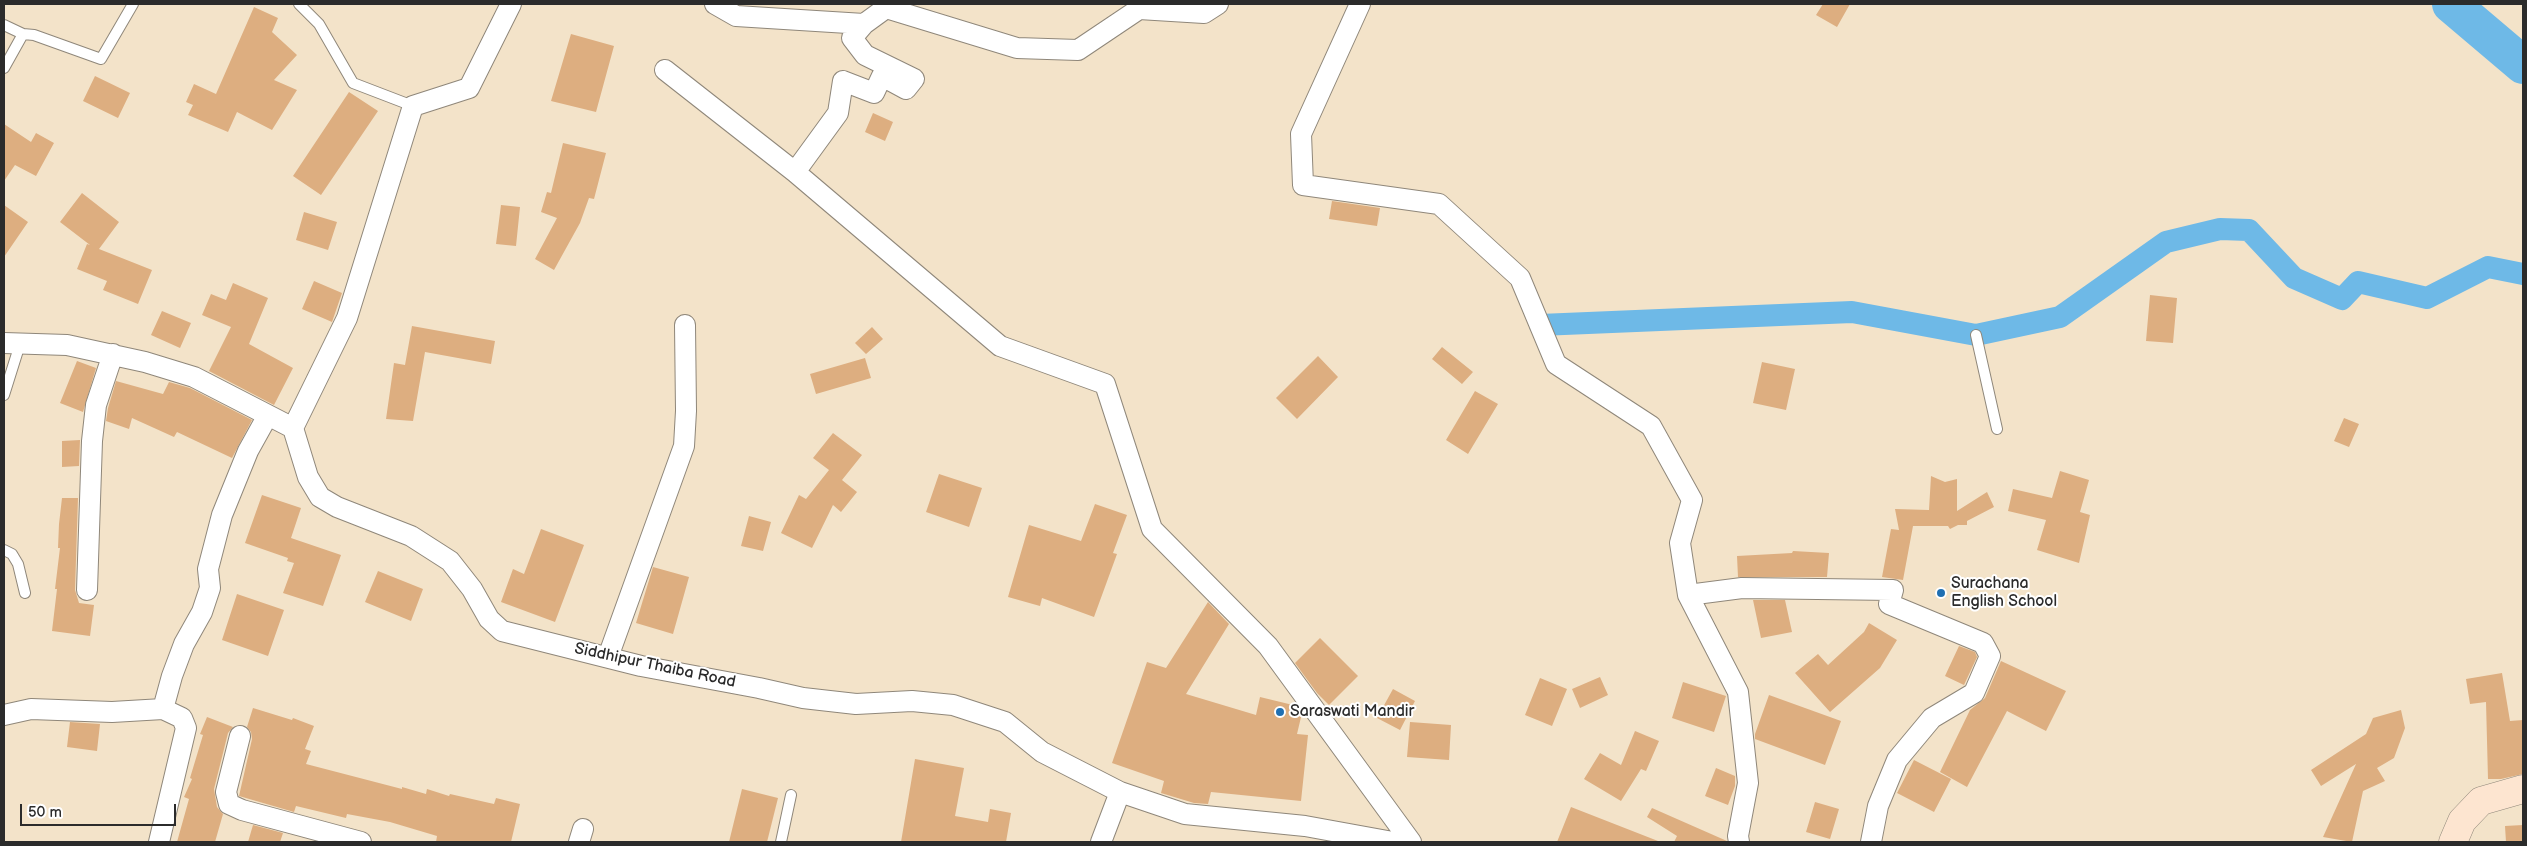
<!DOCTYPE html>
<html>
<head>
<meta charset="utf-8">
<style>
	body { margin:0 }
	#map { position:relative; width:2527px; height:846px; overflow:hidden; background:#f3e3c9; font-family:"Balsamiq Sans",sans-serif }
	canvas { display:block }
	.frame { position:absolute; inset:0; border:5px solid #2b2b2b; pointer-events:none }
	.scale { position:absolute; left:20px; top:804px; width:156px; height:22px; box-sizing:border-box; border:2px solid #2b2b2b; border-top:0; padding-left:6px; font-size:15px; line-height:18px; white-space:nowrap; color:#2b2b2b; -webkit-text-stroke:4px #fff; paint-order:stroke }
</style>
</head>
<body>
<div id="map">
<canvas width="2527" height="846"></canvas>
<div class="frame"></div>
<div class="scale">50 m</div>
</div>
<script>
const ctx = document.querySelector('canvas').getContext('2d');
ctx.lineJoin = 'round';
function toPath(rows) {
  const path = new Path2D();
  for (const r of rows) {
    path.moveTo(r[0], r[1]);
    for (let i = 2; i < r.length; i += 2) path.lineTo(r[i], r[i + 1]);
  }
  return path;
}
function stroke(path, color, width, dash) {
  ctx.strokeStyle = color;
  ctx.lineWidth = width;
  ctx.lineCap = dash ? 'butt' : 'round';
  ctx.setLineDash(dash || []);
  ctx.stroke(path);
}
function paint(path, color) {
  ctx.fillStyle = color;
  ctx.fill(path, 'evenodd');
}
function drawText(font, color, halo, rows, align = 'center') {
  ctx.font = font + ' "Balsamiq Sans",sans-serif';
  ctx.lineWidth = 4;
  ctx.setLineDash([]);
  ctx.textBaseline = 'middle';
  ctx.strokeStyle = halo;
  ctx.fillStyle = color;
  for (const [text, x, y, turn = 0] of rows) {
    ctx.save();
    ctx.translate(x, y);
    ctx.rotate((+turn || 0) * Math.PI / 180);
    ctx.textAlign = isNaN(turn) ? turn : align;
    if (halo) ctx.strokeText(text, 0, 0);
    ctx.fillText(text, 0, 0);
    ctx.restore();
  }
}
stroke(toPath([
	[1540,325,1852,312,1976,335,2060,317,2166,242,2220,229,2249,230,2294,278,2342,299,2358,282,2427,298,2488,267,2523,274]
]), '#6eb9e7', 22);
stroke(toPath([
	[2451,4,2523,65]
]), '#6eb9e7', 38);
paint(toPath([
	[1823,4,1850,4,1837,27,1816,15],
	[254,7,278,18,272,32,297,55,274,80,297,90,272,130,237,112,228,132,188,115,193,105,186,102,194,84,216,94],
	[571,34,614,46,596,112,551,101],
	[95,76,130,93,118,118,83,101],
	[349,92,378,111,321,195,293,176],
	[873,113,893,122,885,141,865,132],
	[4,124,31,142,36,133,54,143,36,176,15,165,4,181],
	[563,143,606,153,594,199,589,198,580,223,554,270,535,259,557,218,541,212,547,192,551,193],
	[82,193,119,222,99,249,152,270,138,304,103,290,107,281,77,269,87,244,90,245,60,222],
	[1332,201,1380,208,1377,226,1329,219],
	[4,205,28,222,4,257],
	[501,205,520,207,516,246,496,244],
	[304,212,337,222,328,250,296,240],
	[314,281,342,293,332,322,302,309],
	[233,283,268,298,249,344,293,368,274,405,209,371,231,327,202,315,211,294,226,300],
	[2150,295,2177,298,2173,343,2146,341],
	[162,311,191,323,180,348,151,335],
	[412,326,495,341,491,364,425,352,413,421,386,419,394,363,405,365],
	[872,327,883,339,866,354,855,343],
	[1442,347,1473,372,1462,384,1432,359],
	[1318,356,1338,377,1297,419,1276,398],
	[865,358,871,378,816,394,810,374],
	[77,361,96,368,83,412,60,403],
	[1762,362,1795,369,1786,410,1753,403],
	[116,381,163,394,169,382,190,388,252,420,232,458,177,432,174,437,132,418,129,429,106,421,108,408],
	[1475,391,1498,404,1468,454,1446,440],
	[2344,418,2359,424,2349,447,2334,441],
	[833,433,862,455,842,480,857,492,841,512,833,505,812,548,781,533,799,495,806,499,829,470,813,458],
	[80,440,79,466,62,467,62,441],
	[2060,471,2089,480,2080,512,2090,515,2079,563,2037,550,2046,520,2008,511,2013,489,2052,498],
	[939,474,982,488,969,527,926,512],
	[1931,476,1945,482,1957,479,1957,511,1987,492,1994,507,1967,521,1967,525,1958,525,1950,529,1948,526,1913,526,1903,580,1882,577,1891,529,1899,530,1895,509,1929,510],
	[262,495,301,508,291,538,341,555,323,606,283,593,294,563,287,561,288,558,245,543],
	[62,498,78,498,75,590,79,603,94,605,90,636,52,631,57,589,55,589,60,548,58,548,59,524],
	[1095,504,1127,515,1113,553,1117,554,1094,617,1042,598,1040,606,1008,597,1029,525,1081,541],
	[749,516,771,522,763,551,741,546],
	[541,529,584,545,555,622,501,602,513,569,524,574],
	[1793,551,1829,553,1827,577,1738,577,1737,556,1792,553],
	[653,567,689,577,673,634,636,623],
	[378,571,423,589,411,621,365,602],
	[237,594,284,610,268,656,222,640],
	[1753,600,1785,600,1792,632,1761,638],
	[1208,602,1229,624,1186,694,1256,715,1260,697,1297,706,1302,713,1297,734,1308,735,1301,801,1211,792,1208,804,1194,803,1161,793,1164,781,1112,763,1147,662,1166,668],
	[1869,623,1897,640,1880,668,1830,712,1795,673,1818,654,1828,665,1864,632],
	[1320,638,1358,676,1329,705,1317,693,1295,663],
	[1959,646,1975,652,1977,657,1964,685,1945,676],
	[2001,661,2066,691,2046,731,2007,711,1967,787,1940,772,1970,710,1985,698],
	[2502,673,2510,721,2523,720,2523,774,2501,779,2488,779,2486,702,2470,704,2466,679],
	[1600,677,1608,695,1580,708,1572,689],
	[1540,678,1567,689,1552,726,1525,715],
	[1683,682,1726,696,1714,732,1672,718],
	[1393,689,1415,701,1400,730,1377,718],
	[1769,695,1841,721,1825,765,1755,739,1755,734],
	[253,708,292,720,293,718,314,726,305,749,311,751,306,764,402,789,402,787,426,794,427,789,449,796,450,794,494,804,496,798,520,804,511,842,436,842,437,836,390,822,347,814,346,818,296,806,294,812,239,796,252,739,251,732,247,727],
	[2401,710,2405,728,2394,758,2377,768,2385,781,2363,791,2352,842,2323,837,2356,764,2321,786,2311,770,2366,734,2373,718],
	[207,717,233,727,228,733,214,789,217,807,223,814,215,842,177,842,189,799,184,797,192,779,190,778,203,735,200,734],
	[70,722,100,724,97,751,67,747],
	[1410,722,1451,725,1449,760,1407,757],
	[1635,731,1659,741,1646,771,1641,769,1621,801,1584,779,1600,753,1621,765],
	[915,759,964,768,955,816,988,822,990,809,1011,813,1006,842,901,842],
	[1914,760,1951,779,1934,812,1897,793],
	[1716,768,1735,776,1735,786,1728,805,1705,796],
	[742,789,778,798,767,842,729,842],
	[1815,802,1839,809,1830,839,1806,832],
	[1571,807,1658,841,1658,842,1557,842],
	[1652,808,1727,841,1727,842,1674,842,1677,836,1647,817],
	[253,825,283,833,280,842,248,842],
	[2523,825,2523,842,2506,842,2505,826]
]), '#ddae80');
const lane = toPath([
	[299,4,319,24,353,83,413,106],
	[4,25,23,34,4,68],
	[23,34,34,35,101,59,133,4],
	[1976,335,1997,429],
	[4,395,20,344],
	[4,550,12,554,18,564,25,593],
	[781,842,791,795]
]);
const street = toPath([
	[715,4,736,16,864,24,886,8,1017,48,1078,50,1139,9,1204,13,1218,4],
	[1360,4,1301,134,1303,185,1439,204,1520,278,1556,364,1651,426,1692,500,1680,543,1688,595,1738,692,1748,783,1738,836,1739,842],
	[665,70,795,172,1000,346,1105,384,1152,529,1268,646,1411,842],
	[795,172,838,113,843,81,874,93,882,76,906,89,914,79,865,55,852,38,864,24],
	[4,343,67,345,145,362,194,377,293,428,308,477,320,497,337,507,411,536,450,561,472,589,489,619,502,631,641,666,759,688,803,698,856,704,912,701,953,705,1005,722,1042,752,1120,792,1185,814,1305,826,1393,842],
	[293,428,347,318,413,106,469,88,511,4],
	[87,590,92,441,96,405,113,354],
	[1688,595,1742,588,1893,590,1889,604,1983,643,1990,656,1974,693,1932,718,1897,760,1878,806,1871,842],
	[608,657,684,446,686,411,685,325],
	[163,709,172,676,184,644,202,612,210,588,208,569,222,515,248,451,268,415],
	[4,715,31,709,112,712,163,709,182,718,186,728,159,842],
	[240,736,226,792,229,804,242,810,361,842],
	[579,842,583,829],
	[1101,842,1120,792]
]);
const secondary = toPath([
	[2453,842,2462,821,2481,801,2523,789]
]);
stroke(lane, '#8f877a', 12);
stroke(street, '#8f877a', 22);
stroke(secondary, '#8f877a', 29);
stroke(lane, '#fff', 10);
stroke(street, '#fff', 20);
stroke(secondary, '#fde5d0', 28);
for (const [x, y, r, color] of [
	[1941,593,5,"#1f6fb2"],
	[1280,712,5,"#1f6fb2"]
]) {
  const dot = new Path2D();
  dot.arc(x, y, r, 0, 2 * Math.PI);
  ctx.fillStyle = color;
  ctx.fill(dot);
  stroke(dot, '#fff', 2);
}
drawText('16px', '#2b2b2b', '#fff', [
	["Surachana",1951,584],
	["English School",1951,602],
	["Saraswati Mandir",1290,712]
], 'left');
drawText('16px', '#2b2b2b', '#fff', [
	["Siddhipur Thaiba Road",655,666,12]
]);
</script>
</body>
</html>
